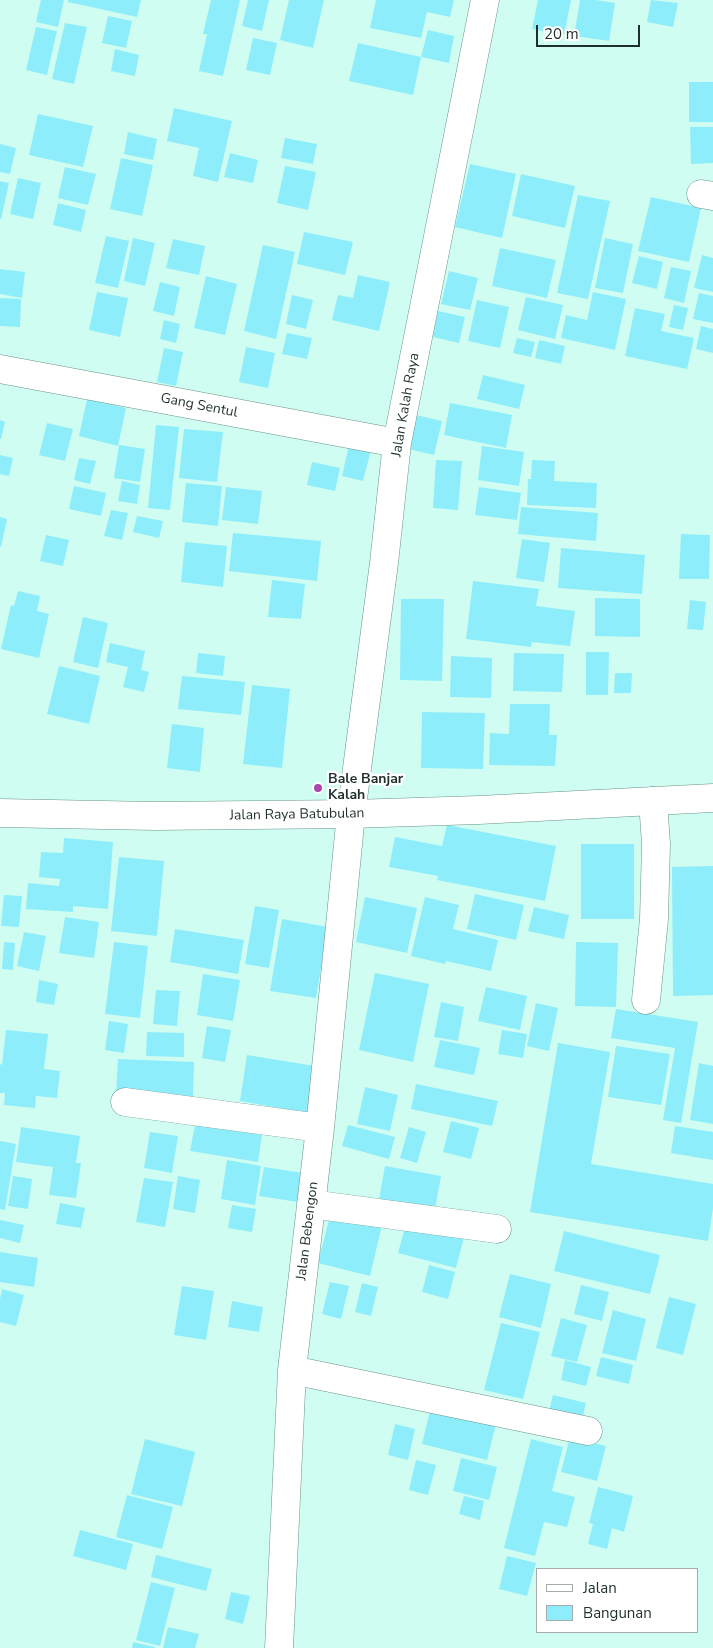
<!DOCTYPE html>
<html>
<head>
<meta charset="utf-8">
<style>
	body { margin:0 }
	#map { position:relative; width:713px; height:1648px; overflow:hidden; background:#d0fdf1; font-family:"Nunito Sans",sans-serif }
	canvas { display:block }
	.legend { position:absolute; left:536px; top:1568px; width:162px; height:65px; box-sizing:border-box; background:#fff; border:1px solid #a5acab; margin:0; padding:6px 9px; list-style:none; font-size:15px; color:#1f302c }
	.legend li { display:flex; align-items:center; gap:10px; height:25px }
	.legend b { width:25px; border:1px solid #a5acab }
	.scale { position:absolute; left:536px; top:25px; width:104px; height:22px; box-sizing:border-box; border:2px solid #1f302c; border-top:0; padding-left:6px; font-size:15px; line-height:18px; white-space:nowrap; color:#1f302c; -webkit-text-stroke:4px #fff; paint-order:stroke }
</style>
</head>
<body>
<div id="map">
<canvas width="713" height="1648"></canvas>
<ul class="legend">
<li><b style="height:6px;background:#fff"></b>Jalan</li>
<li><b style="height:14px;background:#8eedfa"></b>Bangunan</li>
</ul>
<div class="scale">20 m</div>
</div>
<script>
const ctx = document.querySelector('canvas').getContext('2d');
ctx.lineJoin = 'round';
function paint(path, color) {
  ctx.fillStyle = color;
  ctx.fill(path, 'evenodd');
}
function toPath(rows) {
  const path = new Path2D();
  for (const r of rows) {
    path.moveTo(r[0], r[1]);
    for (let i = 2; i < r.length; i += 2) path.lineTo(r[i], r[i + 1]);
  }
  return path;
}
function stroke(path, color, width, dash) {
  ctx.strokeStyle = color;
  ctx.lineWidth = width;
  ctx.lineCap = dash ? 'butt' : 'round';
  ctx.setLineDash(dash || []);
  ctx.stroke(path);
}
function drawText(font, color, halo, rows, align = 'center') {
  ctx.font = font + ' "Nunito Sans",sans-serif';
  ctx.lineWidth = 4.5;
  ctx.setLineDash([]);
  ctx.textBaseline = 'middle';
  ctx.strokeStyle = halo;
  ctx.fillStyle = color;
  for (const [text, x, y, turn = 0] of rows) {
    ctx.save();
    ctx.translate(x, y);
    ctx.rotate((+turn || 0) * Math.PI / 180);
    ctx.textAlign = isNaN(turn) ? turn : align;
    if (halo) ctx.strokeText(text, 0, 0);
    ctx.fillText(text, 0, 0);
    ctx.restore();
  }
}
paint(toPath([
	[41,0,64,0,58,27,36,22],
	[68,0,141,0,137,17,68,2],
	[211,0,240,0,223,76,199,71,207,34,203,34],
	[248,0,269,0,262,31,242,26],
	[289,0,324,0,313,48,280,40],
	[376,0,454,0,450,17,427,12,421,38,370,28],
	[538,0,571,0,564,35,532,29],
	[580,0,596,0,615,3,609,41,574,36],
	[651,0,678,3,673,27,647,22],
	[108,16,132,21,126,48,102,43],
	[65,23,87,27,74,84,52,79],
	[36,27,57,31,47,75,26,70],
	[428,30,454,36,449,63,421,57,413,95,349,81,358,43,421,57],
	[253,38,277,43,270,75,246,70],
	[115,49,139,55,135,76,111,71],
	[689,82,713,82,713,122,689,122],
	[174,108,232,121,218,182,193,176,199,148,167,141],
	[38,114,93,126,83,167,29,155],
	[690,127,713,127,713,163,691,164],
	[128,132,157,139,153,160,124,154],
	[285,138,317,144,313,164,281,158],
	[0,144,16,148,10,174,0,172],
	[230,153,258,160,253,183,224,177],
	[121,158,153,165,142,216,110,209],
	[470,164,516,174,502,238,455,227],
	[285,166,316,172,308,210,277,203],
	[65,167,96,174,88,205,58,198],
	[521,174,575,186,565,228,512,216],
	[18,178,41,183,33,219,10,214],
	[0,181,9,183,1,219,0,219],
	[578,195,610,201,588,299,557,293],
	[651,197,701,208,689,262,638,251],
	[58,203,86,210,81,232,53,225],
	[304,232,353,242,345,275,297,264],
	[106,236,129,241,118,288,95,283],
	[133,238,155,243,145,286,124,281],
	[605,238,633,244,623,293,595,288],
	[173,239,205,246,199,275,166,268],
	[263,245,295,252,276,339,244,331],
	[500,248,556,260,547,298,492,286],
	[702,255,713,258,713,292,694,288],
	[639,256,663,262,657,289,632,283],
	[671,267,691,271,684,303,664,298],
	[0,269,25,272,22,298,0,294],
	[449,271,478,278,470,310,441,304],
	[358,275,390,282,379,331,332,320,338,295,353,298],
	[206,276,237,284,225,335,194,328],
	[160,282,180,287,174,316,153,311],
	[97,292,128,298,120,337,89,330],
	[593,292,626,299,615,350,561,338,566,315,587,320],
	[699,293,713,296,713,323,693,319],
	[292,295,313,300,306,329,286,324],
	[526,297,563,305,555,339,518,330],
	[0,298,21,299,20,327,0,326],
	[477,300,509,307,500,348,468,341],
	[674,305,688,308,683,330,669,327],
	[635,308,665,314,661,331,694,338,687,369,625,356],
	[438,311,465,317,459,343,433,337],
	[164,320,180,324,176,343,160,339],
	[701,326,713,329,713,353,696,349],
	[287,333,312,338,307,359,282,354],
	[517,338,535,342,531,357,513,353],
	[539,340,565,346,561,364,535,358],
	[246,347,275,353,268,388,239,382],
	[164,348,183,352,176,386,157,382],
	[483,375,525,385,519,409,477,399],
	[87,399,126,408,118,446,79,436],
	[450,403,512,415,506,448,444,435],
	[416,415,442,421,434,455,408,449],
	[0,420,5,422,1,439,0,439],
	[47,423,73,429,65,461,39,455],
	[156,425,179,427,170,510,148,508],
	[184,429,223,432,217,482,179,478],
	[119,445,145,449,140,482,114,478],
	[349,445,371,450,363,481,342,476],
	[482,446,524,452,519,486,478,480],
	[0,455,13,458,9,476,0,474],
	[79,458,96,461,90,484,74,480],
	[436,460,462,461,458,510,433,508],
	[532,460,555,461,554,481,597,483,596,508,527,505,528,479,531,479],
	[312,462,340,468,335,491,307,485],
	[122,481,140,485,137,504,118,501],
	[186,483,222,486,218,526,182,522],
	[74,486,106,493,101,516,69,509],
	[226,487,262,491,258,524,222,520],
	[479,487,521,493,517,520,475,515],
	[521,507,598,513,596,541,518,534],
	[111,510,128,513,122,540,104,536],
	[137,516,163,521,159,538,133,532],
	[0,517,7,519,1,547,0,546],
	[233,533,321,541,317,581,229,571],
	[681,534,710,535,709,579,679,579],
	[46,535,69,540,63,566,40,561],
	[522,539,550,543,544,582,516,578],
	[185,542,227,546,223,587,181,582],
	[561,548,645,555,642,594,558,588],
	[272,580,305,584,301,619,268,617],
	[473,581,539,589,536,606,575,611,570,646,532,642,531,647,466,639],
	[18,591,40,596,37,611,49,614,39,658,1,649,11,605,14,606],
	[595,598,640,599,640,637,595,636],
	[401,599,444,599,442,681,400,680],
	[690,600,706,602,703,630,687,629],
	[83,617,108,623,98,668,73,662],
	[110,643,145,651,141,670,149,672,144,692,123,687,128,667,106,662],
	[586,652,609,652,608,695,586,695],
	[198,653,225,656,223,676,196,673],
	[514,653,564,654,562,692,513,691],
	[451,656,492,658,491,698,450,697],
	[59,666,100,676,89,724,47,714],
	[615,673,632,673,631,693,614,693],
	[182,676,245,682,241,715,178,709],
	[252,685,290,689,282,768,243,764],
	[510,704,550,704,549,735,557,735,555,766,489,765,490,733,509,734],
	[422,712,485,713,483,769,421,768],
	[172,724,204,728,200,772,167,768],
	[447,825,556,846,545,901,437,880,438,876,389,867,395,837,442,846],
	[64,838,113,842,108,909,73,906,73,912,26,909,28,883,59,886,60,879,39,877,41,852,63,853],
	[581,844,634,844,634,919,581,919],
	[119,857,164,861,157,936,111,931],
	[713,866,713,995,673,996,672,867],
	[475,894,524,905,516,940,467,929],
	[4,895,22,896,19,927,1,926],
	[365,897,417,908,407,953,356,942],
	[425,897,459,905,453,929,498,940,491,971,446,961,445,964,411,956],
	[255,906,279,910,269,968,245,964],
	[534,907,569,915,564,939,528,931],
	[65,917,99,922,94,958,59,953],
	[282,919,328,927,316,998,270,991],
	[175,929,244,940,238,974,170,962],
	[24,932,46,936,39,971,17,966],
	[4,942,15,943,13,970,2,969],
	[114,942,148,946,140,1018,105,1014],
	[576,942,618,943,616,1007,575,1006],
	[375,973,429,984,413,1062,359,1050],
	[203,974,240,980,233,1021,197,1015],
	[39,980,58,984,54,1005,36,1002],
	[486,987,527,996,520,1030,478,1021],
	[156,990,180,991,177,1026,153,1024],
	[441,1002,464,1007,458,1041,434,1037],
	[536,1003,558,1008,549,1051,527,1046],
	[616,1009,698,1022,681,1123,663,1120,675,1048,611,1038],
	[109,1021,128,1024,124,1053,105,1050],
	[207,1026,231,1030,225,1062,202,1058],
	[6,1030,48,1034,44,1069,60,1071,57,1098,36,1096,35,1108,4,1105,5,1093,0,1093,0,1064,2,1065],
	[502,1030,527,1034,523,1058,498,1054],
	[147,1032,184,1033,184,1057,146,1056],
	[440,1040,480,1048,474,1075,434,1067],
	[558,1043,610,1052,591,1164,713,1184,713,1208,708,1241,530,1212],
	[616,1046,670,1054,661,1105,608,1097],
	[247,1055,321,1067,314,1114,240,1101],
	[118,1059,194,1062,193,1098,116,1095],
	[699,1063,713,1066,713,1124,690,1120],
	[416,1084,498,1101,492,1126,411,1109],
	[365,1087,398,1095,390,1131,357,1124],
	[451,1121,479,1128,471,1159,443,1152],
	[195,1125,262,1135,258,1162,190,1151],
	[348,1125,395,1137,389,1159,342,1146],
	[675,1126,713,1132,713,1160,671,1153],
	[21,1127,80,1136,76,1163,81,1163,76,1198,49,1195,53,1167,16,1162],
	[409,1127,426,1132,417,1163,400,1158],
	[150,1132,178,1136,172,1173,144,1168],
	[0,1141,16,1144,5,1210,0,1209],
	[227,1160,261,1166,255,1205,221,1199],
	[385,1166,441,1176,434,1215,378,1205],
	[264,1167,303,1173,298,1202,259,1196],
	[13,1176,32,1179,28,1209,8,1206],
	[178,1176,200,1180,195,1213,173,1209],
	[144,1178,173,1182,165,1227,136,1222],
	[60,1203,85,1208,81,1228,56,1224],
	[232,1205,256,1209,252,1232,228,1228],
	[332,1208,383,1221,370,1276,318,1263],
	[0,1220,24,1225,20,1243,0,1238],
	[407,1220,465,1234,456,1268,398,1253],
	[564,1231,660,1255,650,1294,554,1271],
	[0,1252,38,1258,34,1287,0,1282],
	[429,1265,455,1272,448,1299,422,1292],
	[510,1274,551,1284,541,1328,499,1317],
	[330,1282,349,1286,341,1319,322,1314],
	[362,1283,378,1287,371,1316,355,1312],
	[581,1285,609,1292,602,1321,574,1314],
	[182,1286,214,1291,206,1340,174,1335],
	[2,1289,24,1295,16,1326,0,1322,0,1299],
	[669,1297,696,1304,683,1355,656,1348],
	[232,1301,263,1307,259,1332,228,1327],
	[613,1310,646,1319,636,1361,602,1353],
	[561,1318,587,1325,577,1362,551,1356],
	[501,1323,540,1332,523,1399,484,1390],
	[601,1357,633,1365,629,1384,596,1376],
	[565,1360,591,1367,586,1386,561,1380],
	[553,1395,586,1403,580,1428,547,1419],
	[431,1407,496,1424,487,1460,422,1444],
	[395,1424,415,1429,408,1460,388,1455],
	[570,1437,606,1446,597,1481,561,1472],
	[145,1439,195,1452,182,1506,131,1494],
	[531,1439,563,1447,552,1491,575,1497,567,1527,544,1522,535,1556,504,1548],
	[461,1458,497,1467,489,1500,453,1491],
	[416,1460,436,1465,428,1495,409,1490],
	[598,1487,633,1496,624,1532,612,1528,607,1549,588,1544,593,1524,589,1523],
	[127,1495,173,1507,162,1549,116,1537],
	[464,1496,484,1501,480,1520,459,1514],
	[80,1530,133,1544,126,1570,73,1556],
	[156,1555,212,1569,206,1591,151,1577],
	[507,1556,536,1563,527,1596,499,1589],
	[151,1582,175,1588,160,1646,136,1640],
	[231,1592,250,1596,243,1624,225,1619],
	[168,1627,199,1634,195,1648,163,1648],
	[133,1642,155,1647,155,1648,132,1648]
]), '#8eedfa');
const minor = toPath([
	[701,194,713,196],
	[0,369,397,443],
	[646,1000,654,919,656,844,653,801],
	[125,1102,320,1128],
	[311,1204,497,1229],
	[292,1370,588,1431],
	[279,1648,292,1370,320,1128,351,814,384,563,397,443,485,0]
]);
const highway = toPath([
	[0,813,155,816,351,814,479,810,713,798]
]);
stroke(minor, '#6a9389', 29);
stroke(highway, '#6a9389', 29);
stroke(minor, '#fff', 28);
stroke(highway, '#fff', 28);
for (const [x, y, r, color] of [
	[318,788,5,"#ab47ad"]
]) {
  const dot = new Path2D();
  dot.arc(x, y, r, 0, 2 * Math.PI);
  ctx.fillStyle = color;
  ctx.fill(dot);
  stroke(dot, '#fff', 2);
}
drawText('14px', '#1f302c', '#fff', [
	["Jalan Kalah Raya",406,405,-80],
	["Gang Sentul",199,406,11],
	["Jalan Raya Batubulan",297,815,-1],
	["Jalan Bebengon",308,1231,-83]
]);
drawText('bold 14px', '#1f302c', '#fff', [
	["Bale Banjar",328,780],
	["Kalah",328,796]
], 'left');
</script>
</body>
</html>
